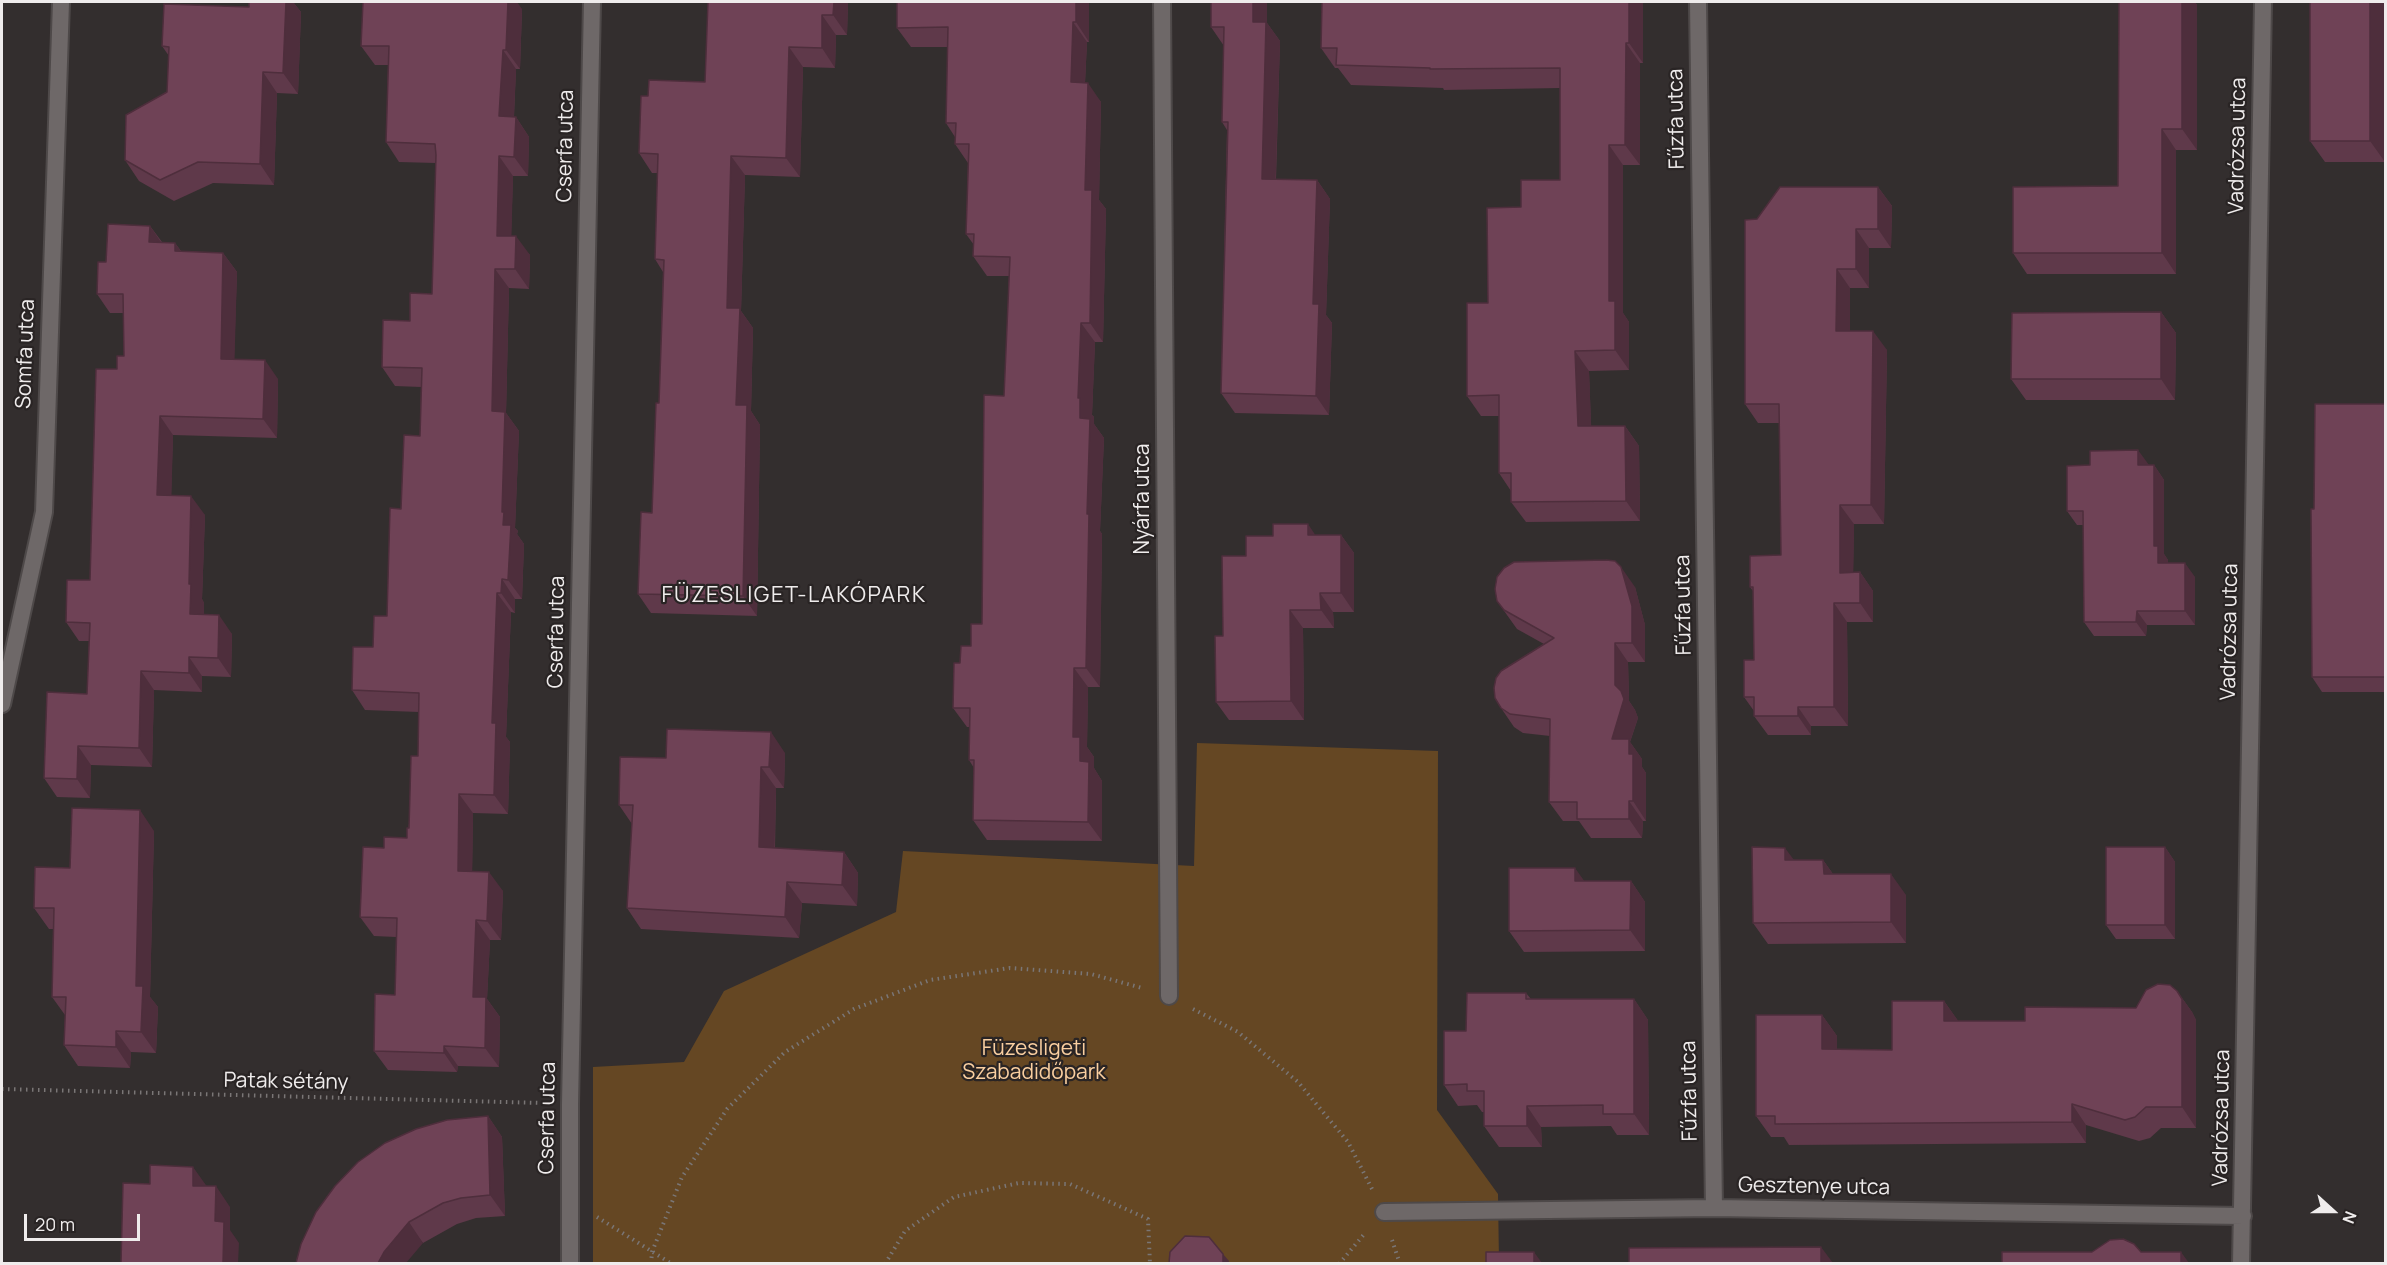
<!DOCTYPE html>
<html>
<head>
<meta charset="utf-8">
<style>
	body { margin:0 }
	#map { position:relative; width:2387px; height:1265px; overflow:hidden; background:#332e2e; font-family:Manrope,sans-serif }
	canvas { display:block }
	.frame { position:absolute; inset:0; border:3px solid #efecec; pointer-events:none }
	.north { position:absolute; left:2303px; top:1181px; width:60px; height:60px; -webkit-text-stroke:4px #292424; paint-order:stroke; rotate:111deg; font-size:16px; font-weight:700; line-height:24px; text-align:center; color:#efecec }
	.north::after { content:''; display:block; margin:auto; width:21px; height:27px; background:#efecec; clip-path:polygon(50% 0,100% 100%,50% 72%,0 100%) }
	.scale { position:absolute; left:24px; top:1214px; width:116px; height:27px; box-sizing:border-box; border:3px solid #efecec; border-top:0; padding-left:8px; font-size:18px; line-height:21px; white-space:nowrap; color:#efecec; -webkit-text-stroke:4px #292424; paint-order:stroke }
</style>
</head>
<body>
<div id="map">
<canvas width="2387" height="1265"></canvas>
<div class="frame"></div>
<div class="north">N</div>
<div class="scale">20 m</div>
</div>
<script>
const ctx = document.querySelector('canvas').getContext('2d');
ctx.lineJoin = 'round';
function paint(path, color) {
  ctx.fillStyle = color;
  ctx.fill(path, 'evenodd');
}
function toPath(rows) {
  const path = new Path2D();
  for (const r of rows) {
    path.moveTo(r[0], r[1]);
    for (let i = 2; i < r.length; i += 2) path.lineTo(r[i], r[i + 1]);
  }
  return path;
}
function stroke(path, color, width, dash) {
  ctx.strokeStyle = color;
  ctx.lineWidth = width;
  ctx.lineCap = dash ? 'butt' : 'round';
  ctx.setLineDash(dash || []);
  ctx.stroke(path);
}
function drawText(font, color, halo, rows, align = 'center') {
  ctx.font = font + ' Manrope,sans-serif';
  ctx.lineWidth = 4.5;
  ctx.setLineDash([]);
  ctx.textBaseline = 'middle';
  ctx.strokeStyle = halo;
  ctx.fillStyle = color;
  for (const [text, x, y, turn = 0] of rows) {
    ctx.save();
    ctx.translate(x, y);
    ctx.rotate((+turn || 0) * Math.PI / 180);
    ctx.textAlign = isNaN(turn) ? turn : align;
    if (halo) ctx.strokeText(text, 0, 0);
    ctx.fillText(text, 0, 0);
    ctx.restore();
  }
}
paint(toPath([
	[1197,743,1438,751,1437,1110,1498,1194,1499,1263,593,1264,593,1067,684,1062,724,991,896,912,903,851,1194,866]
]), '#654723');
const minor = toPath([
	[1162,2,1169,996],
	[1698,2,1714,1208],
	[2,704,44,512,61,2],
	[1384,1212,1714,1208,2243,1216],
	[570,1264,570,1104,592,2],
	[2241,1264,2263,2]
]);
stroke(minor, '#4e4949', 20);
stroke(toPath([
	[1193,1009,1238,1032,1298,1082,1348,1142,1372,1189],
	[2,1089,543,1103],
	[597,1217,672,1264],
	[1392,1240,1400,1264],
	[651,1264,652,1252,682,1177,727,1109,785,1052,854,1009,930,980,1010,968,1091,974,1142,988],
	[885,1264,905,1231,954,1197,1019,1183,1070,1184,1148,1219,1150,1264],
	[1339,1264,1366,1232]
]), '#7a7676', 4, [1.5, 4.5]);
stroke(minor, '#6e6868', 16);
paint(toPath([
	[249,2,293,2,301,12,298,94,277,93,274,185,213,183,174,201,139,181,125,160,167,92,169,56,162,46,249,7],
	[708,2,848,2,847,35,836,35,835,68,803,67,800,177,745,175,741,311,753,328,751,411,760,425,757,616,651,613,638,594,652,513,659,403,663,272,655,259,658,173,652,173,639,153,648,96,705,82],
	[1089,2,1089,42,1087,42,1085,83,1101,102,1099,200,1106,209,1103,342,1095,342,1092,415,1094,417,1094,424,1104,438,1100,531,1102,534,1100,687,1088,687,1087,747,1094,757,1094,768,1102,781,1102,841,987,840,973,820,974,768,969,760,969,727,967,727,953,708,960,663,971,646,982,624,1004,396,1009,276,987,276,973,256,974,245,966,234,968,163,955,144,955,137,946,123,948,47,911,47,897,28],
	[1322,2,1643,2,1643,63,1640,63,1640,165,1623,165,1623,313,1629,322,1629,370,1589,371,1591,426,1625,426,1639,446,1640,521,1526,522,1511,502,1511,491,1499,473,1499,416,1481,416,1467,396,1488,303,1521,207,1560,180,1560,88,1444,90,1443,88,1351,85,1338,68,1335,68,1321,48],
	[2119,2,2195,2,2197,5,2197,150,2176,150,2176,274,2027,274,2013,253,2118,186],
	[2310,2,2385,162,2325,162,2310,141],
	[522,9,520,69,516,69,514,117,516,117,529,137,528,176,513,176,511,236,530,255,529,289,509,288,506,413,519,431,515,528,518,531,517,534,524,544,522,599,515,599,515,613,511,612,506,737,510,742,508,814,473,813,472,871,503,891,501,940,490,940,487,999,500,1017,499,1067,458,1066,457,1072,388,1070,374,1051,395,995,396,937,374,936,360,917,384,848,407,838,418,756,419,712,365,710,352,690,373,647,387,616,401,509,420,436,421,387,395,386,382,367,410,321,432,294,436,163,399,162,386,142,388,65,375,65,361,46],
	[1267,23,1280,41,1276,179,1317,180,1330,199,1326,315,1332,323,1329,415,1235,413,1221,393,1227,130,1222,122,1224,46,1211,27],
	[1878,187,1892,206,1891,248,1869,248,1869,288,1850,288,1850,331,1887,350,1884,524,1854,524,1853,573,1860,572,1873,591,1873,622,1847,622,1848,726,1811,726,1811,735,1768,735,1754,716,1754,711,1744,697,1754,660,1753,591,1750,587,1781,555,1779,423,1758,423,1745,404],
	[150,226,162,242,175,243,181,251,223,253,237,272,234,359,278,379,277,438,173,435,171,496,205,515,202,599,204,603,204,615,232,634,231,677,202,676,202,692,154,690,152,767,91,765,90,798,57,797,44,778,87,694,89,641,79,641,66,622,90,580,117,369,124,356,124,313,110,313,97,294,106,262],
	[2161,312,2176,333,2175,400,2026,400,2011,379],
	[2385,404,2385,692,2322,692,2312,677],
	[2149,465,2154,465,2164,480,2164,554,2168,560,2168,563,2195,577,2195,625,2147,625,2146,636,2094,636,2084,622,2083,525,2077,525,2067,511],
	[1315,535,1341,535,1354,553,1354,612,1333,612,1334,628,1303,628,1304,720,1229,720,1216,702,1223,636,1246,556],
	[1635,587,1645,625,1645,662,1628,662,1629,701,1635,710,1638,718,1630,742,1642,759,1642,767,1646,773,1646,821,1643,821,1642,838,1591,838,1579,821,1563,821,1549,802,1550,736,1523,733,1514,727,1501,708,1544,644,1517,629,1497,601],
	[785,753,784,788,776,788,775,848,844,852,858,873,857,906,802,903,799,938,641,929,627,908,632,824,619,805,666,758],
	[154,831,150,997,158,1007,156,1053,131,1052,130,1068,78,1066,64,1045,65,1015,52,997,53,929,49,929,34,908,70,868],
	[2165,847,2175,862,2175,939,2116,939,2106,925],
	[1794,860,1823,860,1833,874,1906,895,1906,943,1768,944,1753,923],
	[1585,881,1631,881,1645,902,1645,951,1524,952,1509,931],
	[2177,991,2192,1012,2196,1020,2196,1128,2161,1128,2150,1138,2139,1141,2086,1125,2086,1143,1789,1145,1784,1137,1771,1137,1756,1116,1822,1015,1837,1036,1837,1049,1892,1050,1944,1001,1958,1021,2025,1021,2136,1008],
	[1526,993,1531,999,1634,999,1648,1020,1649,1135,1617,1135,1611,1126,1541,1127,1542,1147,1499,1147,1484,1126,1484,1112,1482,1112,1477,1105,1458,1106,1444,1085,1466,1031],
	[488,1116,502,1137,505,1216,476,1218,457,1224,423,1243,358,1162]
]), '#5f394a');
paint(toPath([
	[286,2,293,2,301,12,298,94,283,73],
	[508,2,517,2,522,9,520,69,506,50],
	[834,2,848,2,847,35,833,15],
	[1076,2,1089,2,1089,42,1076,22],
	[1253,2,1267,2,1267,23,1280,41,1275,198,1262,179,1253,22],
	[1629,2,1643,2,1643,63,1629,43],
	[2182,2,2195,2,2197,5,2197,150,2182,129],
	[2370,2,2384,2,2385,162,2370,141],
	[822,15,836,35,835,68,822,48],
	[1073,22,1087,42,1084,102,1071,82],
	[1626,43,1640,63,1640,165,1625,145],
	[789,47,803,67,800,177,786,158],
	[503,50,516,69,513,136,499,116],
	[263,72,277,93,274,185,260,164],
	[1088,83,1101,102,1099,200,1106,209,1103,342,1090,323,1085,190],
	[516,117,529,137,528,176,514,157],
	[2162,129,2176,150,2176,274,2162,253],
	[1609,145,1623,165,1623,313,1629,322,1629,370,1615,350,1609,301],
	[499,156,513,176,511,255,497,236],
	[731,156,745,175,741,311,753,328,751,411,760,425,757,616,743,596,727,308],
	[1317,180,1330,199,1326,315,1332,323,1329,415,1316,396,1313,304],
	[1878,187,1892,206,1891,248,1878,229],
	[150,226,163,245,149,242],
	[1856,229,1869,248,1869,288,1856,269],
	[516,236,530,255,529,289,515,269],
	[175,243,189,262,175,251],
	[223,253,237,272,234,378,221,359],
	[495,269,509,288,506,413,519,431,515,528,518,531,517,534,524,544,522,599,508,580,492,411],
	[1837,269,1850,288,1850,350,1836,331],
	[2161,312,2176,333,2175,400,2161,379],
	[1081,323,1095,342,1092,415,1094,417,1094,424,1104,438,1100,531,1102,534,1100,687,1086,668,1087,514,1078,398],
	[1873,331,1887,350,1884,524,1871,505],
	[1575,351,1589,371,1592,446,1578,426],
	[265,360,278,379,277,438,263,419],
	[160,416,173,435,171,514,157,495],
	[1625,426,1639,446,1640,521,1626,501],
	[2138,450,2149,465,2148,480,2138,465],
	[2154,465,2164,480,2164,554,2168,560,2168,577,2158,563,2154,546],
	[191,496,205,515,202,599,204,603,204,633,190,614,189,584],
	[1840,505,1854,524,1853,592,1840,573],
	[1308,524,1320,542,1308,535],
	[1341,535,1354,553,1354,612,1341,593],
	[2185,563,2195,577,2195,625,2185,611],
	[1621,567,1635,587,1645,625,1645,662,1632,643],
	[1860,572,1873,591,1873,622,1860,603],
	[502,579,515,599,515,613,501,593],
	[497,593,511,612,506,737,510,742,508,814,494,795,492,723],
	[1320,593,1333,612,1334,628,1321,610],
	[1834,603,1847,622,1848,726,1834,707],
	[1290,610,1303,628,1304,720,1291,701],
	[2137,611,2147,625,2146,636,2136,622],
	[219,615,232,634,231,677,218,658],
	[1615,643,1628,662,1629,701,1635,710,1638,718,1630,742,1642,759,1642,767,1646,773,1646,821,1633,801,1612,739,1615,685],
	[189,657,202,676,202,692,189,673],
	[1074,668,1088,687,1087,747,1094,757,1094,768,1102,781,1102,841,1088,822,1080,761,1073,737],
	[141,671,154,690,152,767,139,748],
	[1798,707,1811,726,1811,735,1798,716],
	[771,732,785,753,784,788,769,767],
	[78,746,91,765,90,798,77,779],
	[761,767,776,788,774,868,759,847],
	[459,794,473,813,472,890,458,871],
	[1629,801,1643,821,1642,838,1629,819],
	[140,810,154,831,150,997,158,1007,156,1053,141,1032,136,986],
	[2165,847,2175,862,2175,939,2165,925],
	[1785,848,1800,868,1785,860],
	[844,852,858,873,857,906,842,885],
	[1823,860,1838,881,1824,874],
	[1575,868,1590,889,1575,881],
	[489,872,503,891,501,940,487,921],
	[1891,874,1906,895,1906,943,1891,922],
	[1631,881,1645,902,1645,951,1630,930],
	[787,882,802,903,799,938,785,917],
	[476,920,490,940,487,999,500,1017,499,1067,485,1048,473,997],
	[2177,991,2192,1012,2196,1020,2196,1128,2182,1107],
	[1634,999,1648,1020,1649,1135,1634,1114],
	[1944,1001,1959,1022,1944,1021],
	[1822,1015,1837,1036,1837,1070,1822,1049],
	[116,1031,131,1052,130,1068,116,1047],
	[444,1046,458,1066,457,1072,444,1053],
	[2072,1104,2086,1125,2086,1143,2072,1122],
	[1527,1106,1541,1127,1542,1147,1527,1126],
	[488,1116,502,1137,505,1216,490,1195],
	[193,1167,208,1188,193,1186],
	[216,1186,230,1207,230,1230,239,1243,238,1263,223,1263,215,1221],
	[409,1222,423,1243,406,1263,378,1263,384,1252],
	[1821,1247,1833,1263,1821,1263],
	[1534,1252,1542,1263,1534,1263],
	[2181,1252,2189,1263,2181,1263],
	[1223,1254,1229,1261,1229,1263,1223,1263]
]), '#4e2e3c');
const building = toPath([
	[249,2,286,2,283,73,263,72,260,164,198,162,160,180,125,160,126,115,167,92,169,47,162,46,164,4,249,7,249,2],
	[363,2,508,2,506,50,503,50,499,116,516,117,514,157,499,156,497,236,516,236,515,269,495,269,492,411,505,412,502,512,504,512,503,525,511,525,508,580,502,579,501,593,497,593,492,723,496,723,494,795,459,794,458,871,489,872,487,921,476,920,473,997,486,997,485,1048,444,1046,444,1053,374,1051,375,994,395,995,397,918,360,917,363,847,384,848,384,837,407,838,407,828,409,828,411,756,418,756,419,693,352,690,353,647,373,647,374,616,387,616,390,508,401,509,404,435,420,436,422,368,382,367,383,320,410,321,410,293,432,294,436,155,435,144,386,142,389,46,361,46,363,2],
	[708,2,834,2,833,15,822,15,822,48,789,47,786,158,731,156,727,308,740,308,736,405,747,405,743,596,638,594,641,512,652,513,656,403,659,403,664,260,655,259,658,154,639,153,641,96,648,96,649,80,705,82,708,2],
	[897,2,1076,2,1076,22,1073,22,1071,82,1088,83,1085,190,1092,190,1090,323,1081,323,1078,398,1080,398,1080,418,1090,419,1087,514,1089,514,1086,668,1074,668,1073,737,1080,737,1080,761,1089,762,1088,822,973,820,974,760,969,760,970,708,953,708,954,663,960,663,961,646,971,646,971,624,982,624,984,395,1004,396,1010,257,973,256,974,234,966,234,969,144,955,144,956,123,946,123,948,27,897,28,897,2],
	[1211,2,1253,2,1253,22,1266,22,1262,179,1317,180,1313,304,1319,304,1316,396,1221,393,1228,122,1222,122,1224,27,1211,27,1211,2],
	[1322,2,1629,2,1629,43,1626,43,1625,145,1609,145,1609,301,1615,301,1615,350,1575,351,1578,426,1625,426,1626,501,1511,502,1511,473,1499,473,1499,395,1467,396,1467,303,1488,303,1487,208,1521,207,1521,180,1560,180,1560,68,1430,69,1430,68,1336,65,1337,48,1321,48,1322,2],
	[2119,2,2182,2,2182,129,2162,129,2162,253,2013,253,2013,187,2118,186,2119,2],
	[2310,2,2370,2,2370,141,2310,141,2310,2],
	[1780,187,1878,187,1878,229,1856,229,1856,269,1837,269,1836,331,1873,331,1871,505,1840,505,1840,573,1860,572,1860,603,1834,603,1834,707,1798,707,1798,716,1754,716,1754,697,1744,697,1744,660,1754,660,1753,587,1750,587,1750,556,1781,555,1779,404,1745,404,1745,220,1757,219,1780,187],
	[108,224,150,226,149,242,175,243,175,251,223,253,221,359,265,360,263,419,160,416,157,495,191,496,189,584,191,584,190,614,219,615,218,658,189,657,189,673,141,671,139,748,78,746,77,779,44,778,47,692,87,694,90,623,66,622,67,580,90,580,96,369,117,369,117,356,124,356,123,294,97,294,98,262,106,262,108,224],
	[2161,312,2161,379,2011,379,2012,313,2161,312],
	[2315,404,2385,404,2385,677,2312,677,2311,509,2314,509,2315,404],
	[2138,450,2138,465,2154,465,2154,546,2158,546,2158,563,2185,563,2185,611,2137,611,2136,622,2084,622,2083,511,2067,511,2067,466,2090,465,2090,451,2138,450],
	[1273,524,1308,524,1308,535,1341,535,1341,593,1320,593,1321,610,1290,610,1291,701,1216,702,1215,636,1223,636,1222,556,1246,556,1246,536,1273,536,1273,524],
	[1606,560,1615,561,1621,567,1632,606,1632,643,1615,643,1615,685,1621,691,1624,699,1612,739,1629,739,1629,754,1633,754,1633,801,1629,801,1629,819,1577,819,1577,802,1549,802,1550,719,1510,714,1501,708,1495,698,1494,688,1496,678,1501,671,1554,638,1504,610,1497,601,1495,589,1497,577,1504,568,1514,562,1606,560],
	[667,729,771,732,769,767,761,767,759,847,844,852,842,885,787,882,785,917,627,908,633,805,619,805,620,757,666,758,667,729],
	[72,808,140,810,136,986,143,986,141,1032,116,1031,116,1047,64,1045,66,997,52,997,54,908,34,908,35,867,70,868,72,808],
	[1752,847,1785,848,1785,860,1823,860,1824,874,1891,874,1891,922,1753,923,1752,847],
	[2106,847,2165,847,2165,925,2106,925,2106,847],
	[1509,868,1575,868,1575,881,1631,881,1630,930,1509,931,1509,868],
	[2158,984,2170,985,2177,991,2182,999,2182,1107,2146,1107,2135,1117,2125,1120,2072,1104,2072,1122,1775,1124,1775,1116,1756,1116,1756,1015,1822,1015,1822,1049,1892,1050,1892,1001,1944,1001,1944,1021,2025,1021,2025,1007,2136,1008,2146,990,2158,984],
	[1467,993,1526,993,1526,999,1634,999,1634,1114,1603,1114,1603,1105,1527,1106,1527,1126,1484,1126,1484,1091,1467,1091,1467,1084,1444,1085,1444,1031,1466,1031,1467,993],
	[488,1116,490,1195,461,1198,443,1203,409,1222,384,1252,378,1263,296,1263,301,1244,316,1212,335,1186,358,1162,385,1143,416,1129,447,1120,488,1116],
	[150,1165,193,1167,193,1186,216,1186,215,1221,224,1222,223,1263,121,1263,123,1183,150,1184,150,1165],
	[1185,1236,1209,1237,1223,1254,1223,1263,1169,1263,1170,1252,1185,1236],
	[2123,1239,2134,1244,2141,1252,2181,1252,2181,1263,2002,1263,2002,1252,2092,1252,2110,1240,2123,1239],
	[1821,1247,1821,1263,1629,1263,1629,1248,1821,1247],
	[1486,1252,1534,1252,1534,1263,1486,1263,1486,1252]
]);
paint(building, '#6f4256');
stroke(building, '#4e2e3c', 1.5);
drawText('21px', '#efecec', '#292424', [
	["Fűzfa utca",1677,119,-91],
	["Cserfa utca",566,146,-89],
	["Vadrózsa utca",2238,146,-89],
	["Somfa utca",26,354,-88],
	["Nyárfa utca",1143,499,-90],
	["Fűzfa utca",1684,605,-91],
	["Cserfa utca",557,632,-89],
	["Vadrózsa utca",2230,632,-89],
	["Patak sétány",286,1082,1],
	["Fűzfa utca",1690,1091,-91],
	["Cserfa utca",548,1118,-89],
	["Vadrózsa utca",2222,1118,-89],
	["Gesztenye utca",1814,1187,1]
]);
drawText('21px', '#facfa0', '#292424', [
	["Füzesligeti",1034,1049],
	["Szabadidőpark",1034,1073]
]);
ctx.letterSpacing = '1.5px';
drawText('22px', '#efecec', '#292424', [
	["FÜZESLIGET-LAKÓPARK",794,596]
]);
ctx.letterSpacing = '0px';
</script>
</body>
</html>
